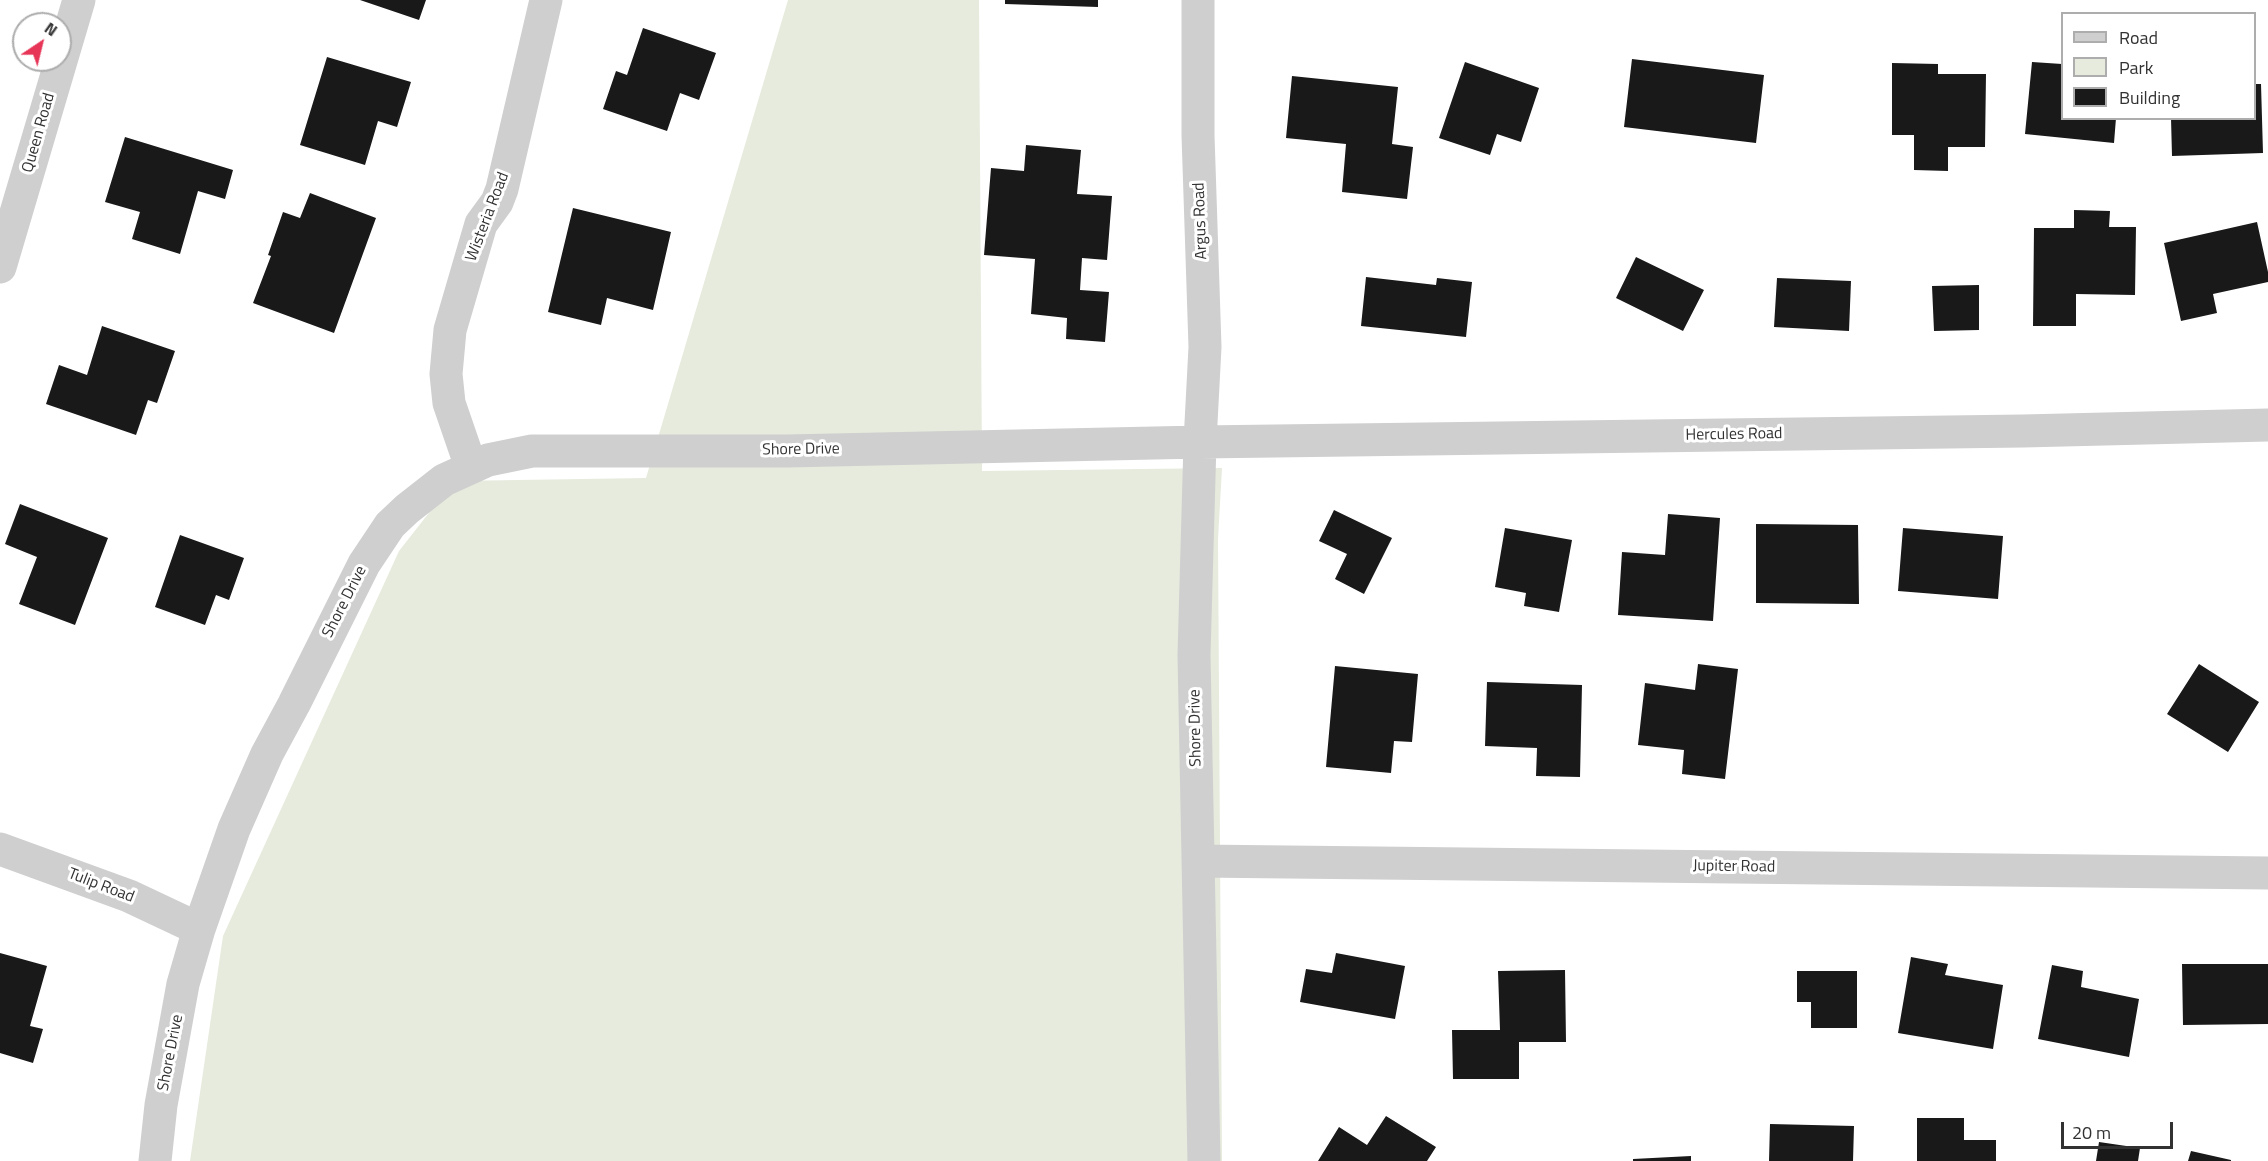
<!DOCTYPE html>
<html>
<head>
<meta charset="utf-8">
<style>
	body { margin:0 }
	#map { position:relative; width:2268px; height:1161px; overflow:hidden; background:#fff; font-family:"Titillium Web",sans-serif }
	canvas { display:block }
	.legend { position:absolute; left:2061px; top:12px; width:195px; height:108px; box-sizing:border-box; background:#fff; border:2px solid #adadad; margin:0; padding:8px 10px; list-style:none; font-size:18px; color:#323232 }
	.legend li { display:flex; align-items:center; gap:12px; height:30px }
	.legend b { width:30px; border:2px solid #adadad }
	.north { position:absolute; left:12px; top:12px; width:60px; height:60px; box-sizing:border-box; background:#fff; border:2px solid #adadad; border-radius:50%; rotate:35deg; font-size:16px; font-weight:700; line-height:24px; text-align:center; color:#323232 }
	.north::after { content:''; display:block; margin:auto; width:21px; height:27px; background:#e73557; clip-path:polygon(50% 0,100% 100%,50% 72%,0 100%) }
	.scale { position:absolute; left:2061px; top:1122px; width:112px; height:27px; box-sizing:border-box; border:3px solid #323232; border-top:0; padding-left:8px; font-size:18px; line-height:21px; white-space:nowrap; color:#323232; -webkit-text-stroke:4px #fff; paint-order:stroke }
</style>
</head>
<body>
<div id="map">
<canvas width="2268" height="1161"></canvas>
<ul class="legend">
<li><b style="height:8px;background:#cfcfcf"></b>Road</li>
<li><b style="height:16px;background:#e6ebdd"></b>Park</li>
<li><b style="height:16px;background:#191919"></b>Building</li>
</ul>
<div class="north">N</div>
<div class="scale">20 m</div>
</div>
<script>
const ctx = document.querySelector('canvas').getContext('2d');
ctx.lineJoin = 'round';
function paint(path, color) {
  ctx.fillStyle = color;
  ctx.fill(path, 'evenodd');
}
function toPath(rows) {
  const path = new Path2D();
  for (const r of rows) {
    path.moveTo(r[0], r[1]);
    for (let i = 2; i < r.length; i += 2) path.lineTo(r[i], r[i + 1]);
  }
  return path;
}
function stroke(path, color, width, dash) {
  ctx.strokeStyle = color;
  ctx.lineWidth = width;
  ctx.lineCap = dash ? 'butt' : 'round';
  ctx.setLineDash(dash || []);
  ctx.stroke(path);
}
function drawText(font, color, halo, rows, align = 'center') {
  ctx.font = font + ' "Titillium Web",sans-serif';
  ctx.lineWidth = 6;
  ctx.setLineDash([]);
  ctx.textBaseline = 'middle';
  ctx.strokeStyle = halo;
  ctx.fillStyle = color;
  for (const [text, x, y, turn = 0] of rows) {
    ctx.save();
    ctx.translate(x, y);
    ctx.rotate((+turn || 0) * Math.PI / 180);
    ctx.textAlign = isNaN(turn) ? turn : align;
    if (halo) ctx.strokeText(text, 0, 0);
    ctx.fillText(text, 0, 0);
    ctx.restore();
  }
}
paint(toPath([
	[788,0,979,0,982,471,1222,468,1218,539,1222,1161,190,1161,223,936,399,551,454,481,646,478]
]), '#e6ebdd');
paint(toPath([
	[360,0,426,0,419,20],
	[1005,0,1098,0,1098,7,1005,4],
	[643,28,716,53,699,100,680,93,667,131,603,109,616,71,627,75],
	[327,57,411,82,397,127,378,121,365,165,300,145],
	[1632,59,1764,75,1756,143,1624,127],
	[1465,62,1539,88,1521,142,1497,134,1490,155,1439,138],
	[2032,62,2062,64,2062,118,2116,118,2114,143,2025,134],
	[1892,63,1938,64,1938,74,1986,74,1985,147,1948,147,1948,171,1914,170,1914,135,1892,135],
	[1292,76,1398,87,1392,144,1413,147,1407,199,1342,192,1346,144,1286,138],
	[2254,84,2261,84,2263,153,2172,156,2171,118,2254,118],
	[125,137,233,170,225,199,198,191,180,254,132,239,140,212,105,202],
	[1026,145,1081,150,1077,194,1112,196,1107,260,1082,258,1080,290,1109,292,1105,342,1066,339,1067,318,1031,314,1035,259,984,255,991,168,1024,171],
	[310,193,376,218,334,333,253,303,271,256,268,255,283,212,300,218],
	[573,208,671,232,653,310,607,298,601,325,548,312],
	[2074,210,2110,211,2109,227,2136,227,2135,295,2076,294,2076,326,2033,326,2034,228,2074,228],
	[2257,222,2268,272,2268,282,2213,294,2217,313,2181,321,2164,243],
	[1636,257,1704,290,1683,331,1616,298],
	[1366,277,1436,285,1437,278,1472,282,1466,337,1361,326],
	[1777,278,1851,281,1849,331,1774,327],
	[1979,285,1979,330,1934,331,1932,286],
	[102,326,175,351,157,403,148,400,136,435,46,404,59,365,87,375],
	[20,504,108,538,75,625,19,604,37,557,5,544],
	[1334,510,1392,538,1364,594,1335,579,1347,554,1319,541],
	[1668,514,1720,518,1713,621,1618,615,1622,552,1665,555],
	[1756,524,1858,525,1859,604,1756,603],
	[1505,528,1572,540,1559,612,1524,606,1526,593,1495,587],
	[1903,528,2003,536,1998,599,1898,591],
	[180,535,244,558,229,600,216,595,205,625,155,607],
	[1698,664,1738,669,1725,779,1682,774,1684,750,1638,745,1645,683,1695,690],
	[2199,664,2259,702,2228,752,2167,714],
	[1335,666,1418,674,1412,742,1394,741,1391,773,1326,767],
	[1487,682,1582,685,1580,777,1536,776,1537,748,1485,746],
	[0,953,47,966,30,1026,43,1029,33,1063,0,1053],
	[1336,953,1405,966,1395,1019,1300,1002,1306,969,1332,973],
	[1911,957,1948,964,1945,975,2003,985,1993,1049,1898,1033],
	[2182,964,2268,964,2268,1024,2183,1025],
	[2052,965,2083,971,2081,987,2139,999,2129,1057,2038,1039],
	[1565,970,1566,1042,1519,1042,1519,1079,1453,1079,1452,1030,1500,1030,1498,971],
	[1797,971,1857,971,1857,1028,1811,1028,1811,1002,1797,1002],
	[1386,1116,1436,1147,1427,1161,1318,1161,1339,1127,1367,1145],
	[1917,1118,1964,1118,1964,1140,1996,1140,1996,1161,1917,1161],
	[1770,1124,1854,1126,1853,1161,1769,1161],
	[2099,1142,2140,1148,2138,1161,2096,1161],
	[2191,1151,2231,1160,2231,1161,2188,1161],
	[1691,1156,1691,1161,1633,1161,1633,1159]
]), '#191919');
stroke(toPath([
	[1198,0,1198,135,1205,347,1200,442,1194,655,1204,1161],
	[0,267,79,0],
	[471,467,449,403,446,374,450,330,481,224,497,202,502,189,546,0],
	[0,849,129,896,199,929],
	[1199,861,2268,873],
	[155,1161,161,1105,183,984,199,929,234,829,267,754,294,704,364,564,390,525,407,509,444,480,488,460,532,451,787,451,1200,442,2023,431,2268,425]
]), '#cfcfcf', 33);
drawText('16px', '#323232', '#fff', [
	["Queen Road",39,133,-74],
	["Wisteria Road",488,217,-69],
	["Argus Road",1201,221,-92],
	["Hercules Road",1734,435,-1],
	["Shore Drive",801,450,-1],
	["Shore Drive",345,602,-63],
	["Shore Drive",1196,728,-91],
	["Jupiter Road",1734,867,1],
	["Tulip Road",101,886,21],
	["Shore Drive",171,1053,-79]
]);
</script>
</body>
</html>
